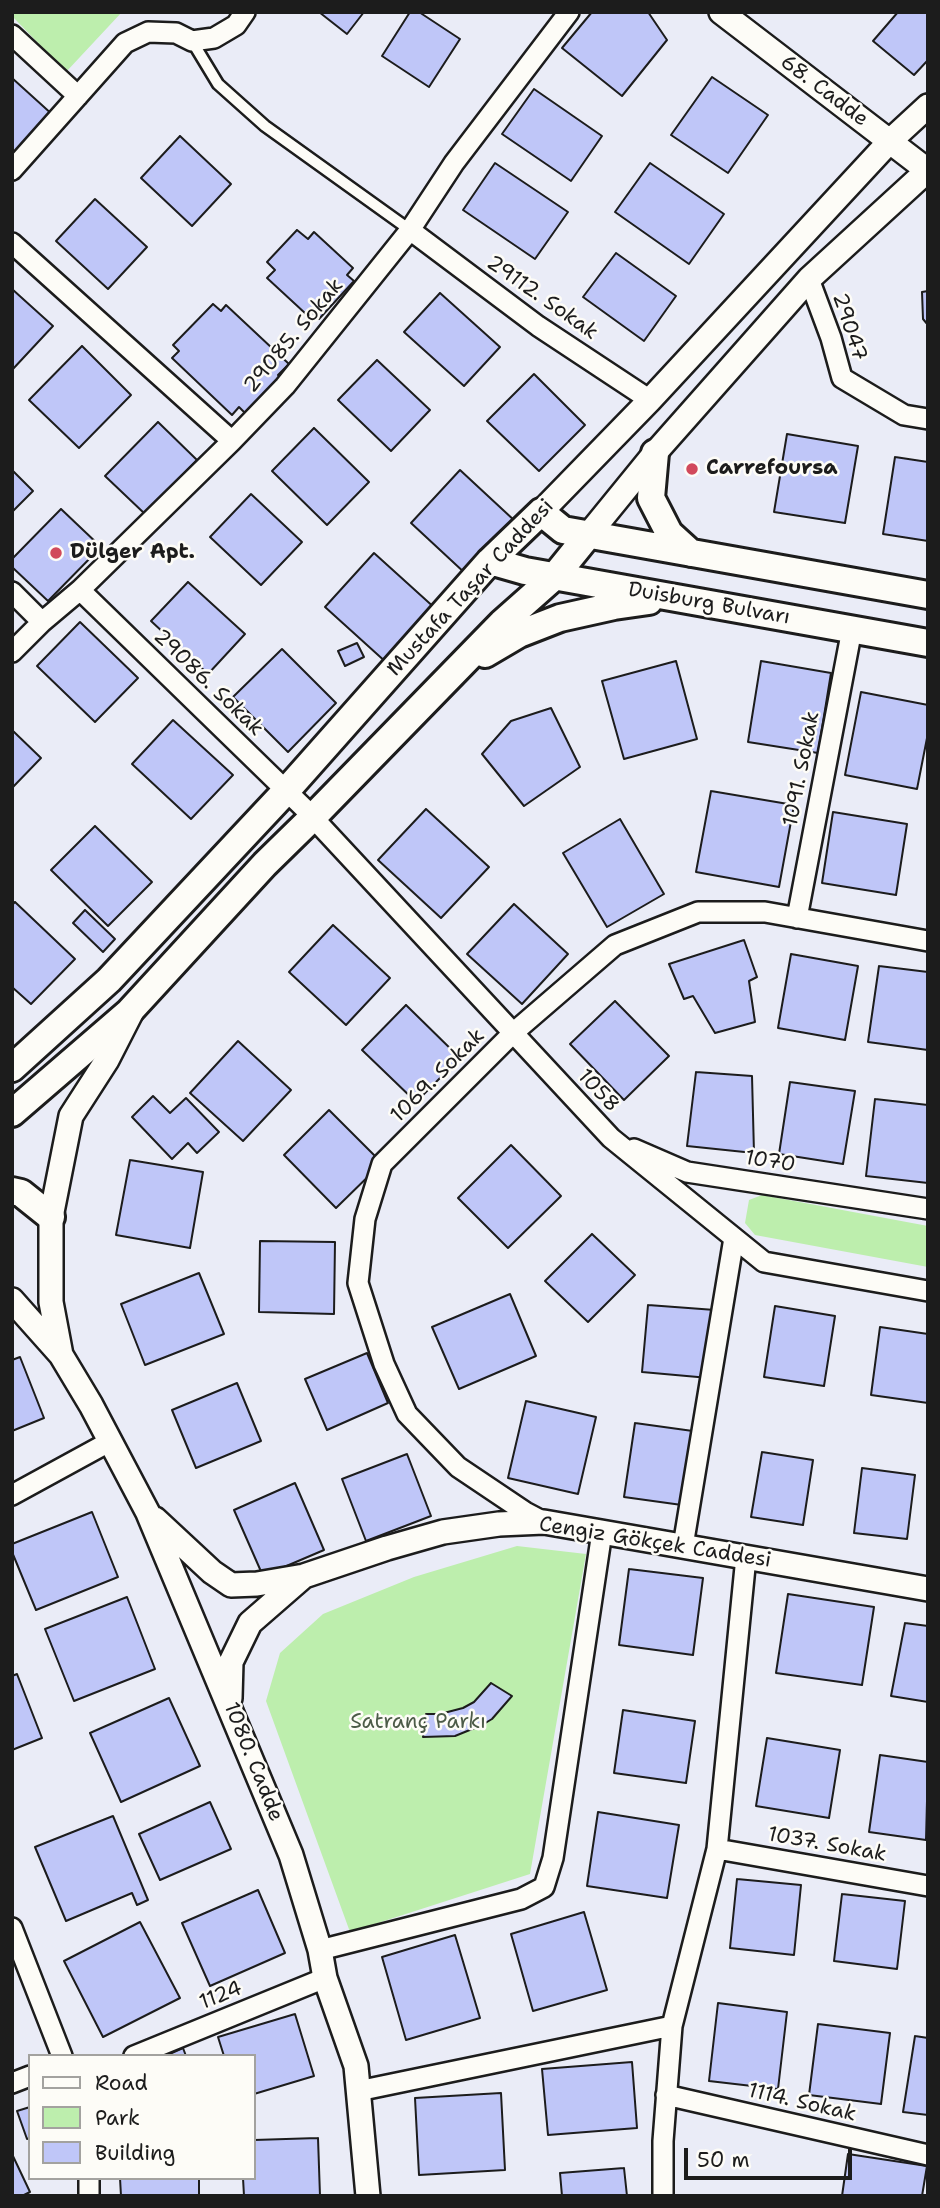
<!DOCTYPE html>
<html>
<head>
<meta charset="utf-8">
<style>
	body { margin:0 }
	#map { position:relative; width:940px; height:2208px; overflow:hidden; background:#eaecf7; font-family:"Shantell Sans",sans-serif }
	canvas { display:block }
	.frame { position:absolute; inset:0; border:14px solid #1c1c1c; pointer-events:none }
	.legend { position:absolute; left:28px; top:2054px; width:228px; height:126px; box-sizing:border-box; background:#fdfcf7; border:2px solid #a3a29f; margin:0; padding:9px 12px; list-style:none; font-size:21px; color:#1c1c1c }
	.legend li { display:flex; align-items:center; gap:14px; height:35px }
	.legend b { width:35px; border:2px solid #a3a29f }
	.scale { position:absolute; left:684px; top:2148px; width:168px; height:32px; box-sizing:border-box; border:4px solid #1c1c1c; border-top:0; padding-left:9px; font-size:21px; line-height:24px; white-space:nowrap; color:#1c1c1c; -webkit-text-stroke:5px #fdfcf7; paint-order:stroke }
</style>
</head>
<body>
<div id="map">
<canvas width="940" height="2208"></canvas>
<div class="frame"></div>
<ul class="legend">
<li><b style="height:9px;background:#fdfcf7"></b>Road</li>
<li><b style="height:19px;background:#bdeead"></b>Park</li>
<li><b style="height:19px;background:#bfc6f8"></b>Building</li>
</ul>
<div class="scale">50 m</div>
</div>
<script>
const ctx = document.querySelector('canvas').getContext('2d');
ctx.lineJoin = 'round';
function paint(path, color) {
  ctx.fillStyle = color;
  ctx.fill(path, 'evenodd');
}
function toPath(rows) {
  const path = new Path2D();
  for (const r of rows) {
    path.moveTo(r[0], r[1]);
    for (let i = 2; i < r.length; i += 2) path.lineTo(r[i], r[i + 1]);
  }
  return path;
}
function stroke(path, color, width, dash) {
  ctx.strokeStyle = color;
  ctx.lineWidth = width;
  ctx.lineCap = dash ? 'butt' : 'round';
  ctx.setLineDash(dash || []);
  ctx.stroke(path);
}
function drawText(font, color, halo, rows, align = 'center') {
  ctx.font = font + ' "Shantell Sans",sans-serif';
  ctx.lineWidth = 5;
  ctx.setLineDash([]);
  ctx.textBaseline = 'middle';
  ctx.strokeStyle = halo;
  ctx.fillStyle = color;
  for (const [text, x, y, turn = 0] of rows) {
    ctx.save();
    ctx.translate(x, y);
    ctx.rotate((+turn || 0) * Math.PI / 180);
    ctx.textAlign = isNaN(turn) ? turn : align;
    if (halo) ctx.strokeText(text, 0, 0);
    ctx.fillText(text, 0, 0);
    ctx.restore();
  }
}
paint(toPath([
	[12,12,122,12,66,72,12,16],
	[762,1195,928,1226,928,1267,755,1235,745,1223,749,1200],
	[517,1546,586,1554,530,1874,350,1932,266,1701,280,1653,323,1614,414,1577]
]), '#bdeead');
const building = toPath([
	[319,12,364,12,347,34,319,12],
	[410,12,419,12,460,39,429,87,382,56,410,12],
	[592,12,648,12,667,40,622,96,562,48,592,12],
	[898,12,928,12,928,60,914,75,873,41,898,12],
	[712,77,768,115,728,173,671,135,712,77],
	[12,78,54,116,12,162,12,78],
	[534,89,602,136,571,181,502,134,534,89],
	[180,136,231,184,192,226,141,178,180,136],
	[495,163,568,212,535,259,463,210,495,163],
	[650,163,724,214,689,264,615,212,650,163],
	[95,199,147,247,108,289,56,241,95,199],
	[297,230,308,239,314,232,353,268,347,275,354,281,319,319,310,310,306,314,267,278,275,270,267,262,297,230],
	[616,253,676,296,644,341,583,297,616,253],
	[12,289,53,326,12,370,12,289],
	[928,291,928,325,923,319,922,292,928,291],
	[440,293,500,347,464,386,404,332,440,293],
	[213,304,221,311,226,305,289,364,278,375,282,379,247,415,239,407,232,415,172,358,179,351,173,345,213,304],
	[82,346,131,395,79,448,29,400,82,346],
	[377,360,430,410,391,451,338,400,377,360],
	[534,374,585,425,539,471,487,421,534,374],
	[158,422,197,460,145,514,105,476,158,422],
	[314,428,369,482,327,525,272,471,314,428],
	[787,434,858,446,845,523,774,512,787,434],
	[895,457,928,462,928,541,883,534,895,457],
	[12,470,33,491,12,512,12,470],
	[460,470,516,522,467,575,411,523,460,470],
	[251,494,302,542,261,585,210,537,251,494],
	[61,509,101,547,48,601,12,567,12,559,61,509],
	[374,553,437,610,388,664,325,607,374,553],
	[188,582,245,634,208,674,151,621,188,582],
	[80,622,138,678,95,722,37,666,80,622],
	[357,643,364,657,345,666,338,651,357,643],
	[282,649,336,703,288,752,233,697,282,649],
	[676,661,697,739,624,759,602,681,676,661],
	[761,661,831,673,818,753,748,742,761,661],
	[861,692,928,705,928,733,917,789,845,775,861,692],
	[551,708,580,767,524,806,482,754,511,721,551,708],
	[173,720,233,775,191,819,132,764,173,720],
	[12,730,41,758,12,788,12,730],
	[711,791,794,805,779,887,696,872,711,791],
	[426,809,489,867,441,918,378,860,426,809],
	[833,812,907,824,896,895,822,883,833,812],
	[620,819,664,894,607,927,563,853,620,819],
	[95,826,152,882,108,926,51,870,95,826],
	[15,902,75,959,31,1004,12,987,12,905,15,902],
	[514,904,568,954,522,1004,467,954,514,904],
	[85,910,115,939,103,952,73,923,85,910],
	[333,925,390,978,346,1025,289,972,333,925],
	[744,940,757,977,749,981,755,1022,715,1033,693,996,684,999,669,964,744,940],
	[791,954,858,966,845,1040,778,1028,791,954],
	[879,966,928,972,928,1050,868,1042,879,966],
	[615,1001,669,1056,624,1100,570,1044,615,1001],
	[406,1005,460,1058,416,1102,362,1050,406,1005],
	[238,1041,291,1090,243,1141,190,1093,238,1041],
	[696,1072,752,1076,754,1153,687,1146,696,1072],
	[790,1082,855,1091,843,1164,779,1154,790,1082],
	[153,1096,170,1113,186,1098,219,1132,197,1153,188,1143,172,1159,132,1117,153,1096],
	[875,1099,928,1105,928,1183,866,1176,875,1099],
	[329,1110,382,1163,336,1208,284,1155,329,1110],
	[511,1145,561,1196,508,1248,458,1198,511,1145],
	[130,1160,203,1172,190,1248,116,1235,130,1160],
	[592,1234,635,1275,588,1322,545,1281,592,1234],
	[260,1241,335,1242,334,1314,259,1312,260,1241],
	[199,1273,224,1334,145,1365,121,1304,199,1273],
	[510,1294,536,1356,459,1389,432,1327,510,1294],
	[648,1305,715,1310,709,1378,642,1372,648,1305],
	[775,1306,835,1316,824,1386,764,1377,775,1306],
	[880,1327,928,1334,928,1403,871,1395,880,1327],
	[367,1353,388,1403,327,1430,305,1379,367,1353],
	[20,1357,44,1418,12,1431,12,1360,20,1357],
	[237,1383,261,1441,196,1468,172,1410,237,1383],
	[526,1401,596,1417,578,1494,508,1478,526,1401],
	[635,1423,700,1432,689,1506,624,1497,635,1423],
	[762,1452,813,1460,803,1525,751,1517,762,1452],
	[407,1454,431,1516,366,1541,342,1479,407,1454],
	[862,1468,915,1475,907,1539,854,1533,862,1468],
	[295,1483,324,1550,263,1576,234,1510,295,1483],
	[92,1512,118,1577,36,1610,12,1552,12,1544,92,1512],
	[629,1569,703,1578,693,1655,619,1645,629,1569],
	[788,1594,874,1607,862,1685,776,1673,788,1594],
	[127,1597,155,1669,74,1701,45,1629,127,1597],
	[905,1623,928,1626,928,1702,891,1696,905,1623],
	[17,1674,42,1738,12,1750,12,1676,17,1674],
	[491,1683,512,1696,492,1719,482,1725,455,1736,423,1737,426,1714,440,1714,463,1708,474,1702,491,1683],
	[169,1698,200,1766,121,1802,90,1733,169,1698],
	[623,1710,695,1721,686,1783,614,1773,623,1710],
	[767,1738,840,1750,829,1818,756,1806,767,1738],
	[880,1755,928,1762,926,1840,869,1832,880,1755],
	[210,1802,231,1849,160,1880,139,1834,210,1802],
	[598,1812,679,1825,667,1898,587,1886,598,1812],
	[113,1816,148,1900,137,1905,132,1893,66,1921,35,1847,113,1816],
	[737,1879,801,1885,794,1955,730,1948,737,1879],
	[258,1890,285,1953,210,1986,182,1923,258,1890],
	[842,1894,905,1901,897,1969,834,1961,842,1894],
	[584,1912,607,1990,533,2011,511,1934,584,1912],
	[140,1922,180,1998,103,2037,64,1961,140,1922],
	[455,1935,480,2018,406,2040,382,1957,455,1935],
	[718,2003,787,2012,778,2089,709,2081,718,2003],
	[295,2014,314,2076,254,2094,254,2056,224,2056,218,2037,295,2014],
	[818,2024,890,2033,881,2104,809,2095,818,2024],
	[915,2036,928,2038,928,2115,903,2112,915,2036],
	[183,2048,186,2056,165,2056,183,2048],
	[632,2062,637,2128,548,2135,542,2069,632,2062],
	[501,2093,505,2170,419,2175,415,2098,501,2093],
	[30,2107,30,2138,27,2139,17,2111,30,2107],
	[318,2138,320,2196,244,2196,243,2178,254,2178,254,2140,318,2138],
	[12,2154,30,2192,22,2196,12,2196,12,2154],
	[848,2154,927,2166,922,2196,842,2196,848,2154],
	[624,2168,627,2196,562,2196,560,2173,624,2168],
	[120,2178,199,2178,199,2196,121,2196,120,2178]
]);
paint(building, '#bfc6f8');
stroke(building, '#1c1c1c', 2);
const service = toPath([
	[192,41,218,84,265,126,410,230]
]);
const minor = toPath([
	[12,35,78,96],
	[12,170,125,43,148,32,176,33,192,41,214,38,236,25,245,12],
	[410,230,538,326,650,400],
	[12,243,232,441],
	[809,279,831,338,842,378,904,415,928,419],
	[80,590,304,808,611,1138,764,1262,928,1291],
	[12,592,42,622],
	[12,652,42,622,80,590,232,441,285,386,410,230,454,163,569,12],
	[797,918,852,629],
	[634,1149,687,1172,928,1209],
	[12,1495,109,1442],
	[544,1522,525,1512,458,1467,407,1414,384,1364,358,1283,365,1219,382,1164,513,1033,615,945,698,912,765,912,928,941],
	[683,1546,734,1238],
	[717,1849,928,1886],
	[12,1928,62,2056],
	[320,1950,521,1899,544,1887,553,1858,602,1532],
	[134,2056,325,1978],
	[12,2083,30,2076],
	[358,2091,672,2026],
	[666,2095,928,2155],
	[89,2178,89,2196],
	[663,2196,663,2141,672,2026,717,1849,746,1557]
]);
const tertiary = toPath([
	[721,12,927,170],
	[541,512,650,400,890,141,928,106],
	[589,534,655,453,809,279,928,170],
	[12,1300,61,1355,91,1405,148,1513,291,1855,320,1950,325,1978,356,2066,368,2196],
	[61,1355,51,1302,51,1217,71,1116,107,1060,131,1013],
	[155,1519,212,1572,231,1585,257,1584,304,1576,387,1548,443,1532,499,1524,544,1522,928,1589],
	[230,1698,231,1662,250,1623,304,1576]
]);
const secondary = toPath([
	[655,453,651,498,669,533,691,553],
	[490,561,525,571,928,643],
	[485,654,519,634,560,618,614,606,649,601],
	[12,1068,109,980,286,791,490,561,541,512,563,530,928,595],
	[12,1113,129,1012,265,864,313,817,502,623,555,576,589,534],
	[12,1191,21,1193,51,1217]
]);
stroke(service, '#1c1c1c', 15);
stroke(minor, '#1c1c1c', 24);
stroke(tertiary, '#1c1c1c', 28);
stroke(secondary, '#1c1c1c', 32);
stroke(service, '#fdfcf7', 10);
stroke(minor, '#fdfcf7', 19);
stroke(tertiary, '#fdfcf7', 23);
stroke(secondary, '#fdfcf7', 26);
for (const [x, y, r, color] of [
	[692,469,7,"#d1495b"],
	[56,553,7,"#d1495b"]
]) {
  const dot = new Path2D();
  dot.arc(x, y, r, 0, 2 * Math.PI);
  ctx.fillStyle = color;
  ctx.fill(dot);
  stroke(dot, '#fdfcf7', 2.5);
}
drawText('21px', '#1c1c1c', '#fdfcf7', [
	["68. Cadde",824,91,37],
	["29112. Sokak",542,298,35],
	["29047",849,327,72],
	["29085. Sokak",294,336,-50],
	["Mustafa Taşar Caddesi",471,588,-47],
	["Duisburg Bulvarı",709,604,10],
	["29086. Sokak",208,683,44],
	["1091. Sokak",802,769,-79],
	["1069. Sokak",438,1076,-45],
	["1058",598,1091,47],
	["1070",770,1162,9],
	["Cengiz Gökçek Caddesi",655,1543,9],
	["1080. Cadde",253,1762,68],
	["1037. Sokak",827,1845,10],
	["1124",221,1996,-22],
	["1114. Sokak",802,2103,13]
]);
drawText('bold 21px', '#1c1c1c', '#fdfcf7', [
	["Carrefoursa",706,469],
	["Dülger Apt.",70,553]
], 'left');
drawText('21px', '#4c5b48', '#fdfcf7', [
	["Satranç Parkı",418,1723]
]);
</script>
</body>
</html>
